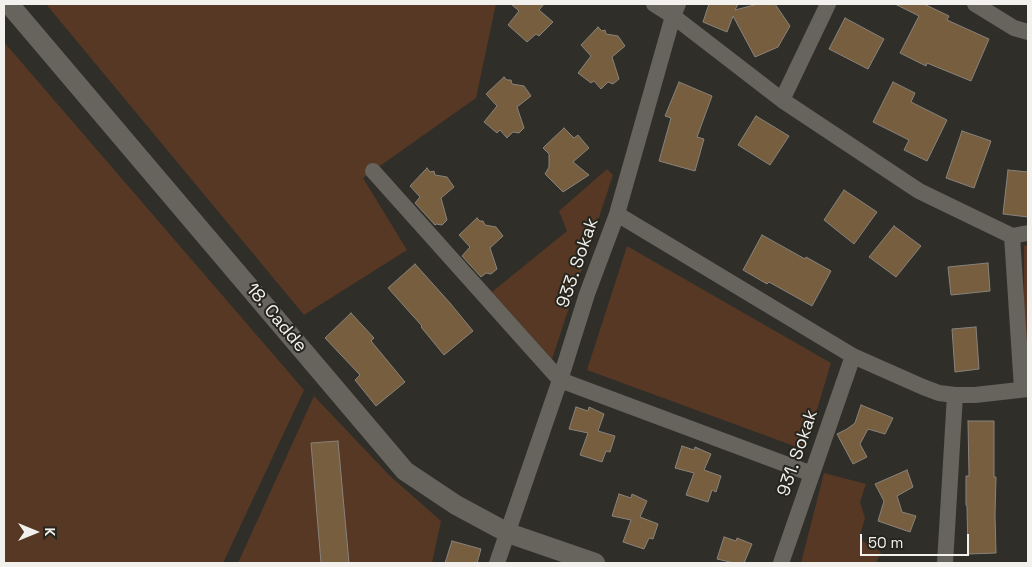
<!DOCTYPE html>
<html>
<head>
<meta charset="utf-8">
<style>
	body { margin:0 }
	#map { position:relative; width:1032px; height:567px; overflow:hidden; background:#302e28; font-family:"Space Grotesk",sans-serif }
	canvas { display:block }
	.frame { position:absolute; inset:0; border:5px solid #f2f1ed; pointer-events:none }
	.north { position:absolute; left:10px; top:507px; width:50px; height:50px; -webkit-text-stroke:4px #26251e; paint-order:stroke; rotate:90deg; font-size:14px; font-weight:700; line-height:20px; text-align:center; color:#f2f1ed }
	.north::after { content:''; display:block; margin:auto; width:18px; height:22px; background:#f2f1ed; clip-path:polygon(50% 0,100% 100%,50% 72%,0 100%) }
	.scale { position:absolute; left:860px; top:534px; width:109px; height:22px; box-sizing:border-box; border:2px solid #f2f1ed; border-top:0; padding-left:6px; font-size:15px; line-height:18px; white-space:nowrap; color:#f2f1ed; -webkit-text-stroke:4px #26251e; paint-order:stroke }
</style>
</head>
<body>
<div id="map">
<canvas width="1032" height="567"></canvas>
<div class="frame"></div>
<div class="north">K</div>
<div class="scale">50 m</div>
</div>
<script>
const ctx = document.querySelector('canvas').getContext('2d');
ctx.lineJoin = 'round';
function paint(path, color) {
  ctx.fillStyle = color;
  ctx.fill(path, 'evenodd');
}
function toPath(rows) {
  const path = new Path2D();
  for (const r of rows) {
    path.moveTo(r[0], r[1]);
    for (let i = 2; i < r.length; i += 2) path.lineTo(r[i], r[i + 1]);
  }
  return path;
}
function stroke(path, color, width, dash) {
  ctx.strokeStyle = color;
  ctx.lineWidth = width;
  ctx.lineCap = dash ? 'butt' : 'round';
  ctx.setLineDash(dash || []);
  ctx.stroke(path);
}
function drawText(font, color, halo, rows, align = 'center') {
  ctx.font = font + ' "Space Grotesk",sans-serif';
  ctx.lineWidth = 4;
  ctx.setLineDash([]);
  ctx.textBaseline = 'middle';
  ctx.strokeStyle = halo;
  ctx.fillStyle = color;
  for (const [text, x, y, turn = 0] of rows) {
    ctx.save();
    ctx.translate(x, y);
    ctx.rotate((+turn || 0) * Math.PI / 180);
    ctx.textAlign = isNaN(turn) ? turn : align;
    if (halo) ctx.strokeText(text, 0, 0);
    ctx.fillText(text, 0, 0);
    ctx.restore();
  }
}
paint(toPath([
	[46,4,496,4,476,98,363,178,407,250,304,315],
	[4,42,304,390,223,563,4,563],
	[607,169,613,175,552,359,492,292,567,231,559,211],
	[1028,245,1028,371,1024,371,1024,246],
	[627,246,831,363,805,450,587,370],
	[314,396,389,475,441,521,432,563,238,563],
	[824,473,866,484,860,502,865,518,859,539,881,552,876,563,801,563]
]), '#563825');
const building = toPath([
	[511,4,544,4,539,10,553,22,539,36,536,34,527,42,508,25,519,11,511,4],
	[709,4,738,4,735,10,758,4,775,4,790,26,778,47,755,57,733,16,727,32,703,22,709,4],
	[895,4,924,4,949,16,947,20,989,39,971,81,927,63,926,66,900,53,919,16,895,4],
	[845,18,884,39,868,69,829,49,845,18],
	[598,27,602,31,605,30,606,34,618,36,625,46,612,57,619,79,613,84,608,82,601,89,594,81,591,83,578,73,591,56,581,45,598,27],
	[504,77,507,80,511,80,512,84,524,86,531,96,517,107,524,128,519,133,513,132,507,138,500,130,497,133,484,122,497,106,486,94,504,77],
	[679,82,712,96,697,137,704,139,695,171,659,161,671,118,665,116,679,82],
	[893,82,915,93,911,102,947,120,927,161,904,150,909,140,873,122,893,82],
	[756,116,789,136,770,165,738,145,756,116],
	[564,128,574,138,578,135,589,148,573,162,589,175,563,192,545,174,549,167,549,154,543,148,564,128],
	[962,131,991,141,974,188,946,178,962,131],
	[427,168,430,172,434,171,435,175,447,177,454,187,441,198,447,220,442,225,436,224,435,225,415,203,420,197,410,186,427,168],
	[1008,170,1028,172,1028,217,1003,214,1008,170],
	[844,190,877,212,854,244,824,220,844,190],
	[477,218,480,221,483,221,485,225,496,227,503,236,490,248,497,269,491,274,486,273,481,277,462,256,470,247,459,235,477,218],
	[894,226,921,246,896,277,869,257,894,226],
	[762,235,805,259,806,257,831,271,812,306,769,282,767,284,743,270,762,235],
	[988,263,990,291,951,295,948,267,988,263],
	[415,264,450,303,473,331,444,355,421,327,422,326,388,288,415,264],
	[351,313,374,338,371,341,405,382,376,406,355,380,360,375,325,338,351,313],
	[976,327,979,369,955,372,952,329,976,327],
	[861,405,893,418,885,434,868,429,860,444,867,457,853,464,837,434,847,429,855,423,861,405],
	[576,407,588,411,589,407,604,414,598,431,615,436,610,452,606,451,602,462,580,455,588,433,569,429,576,407],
	[968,421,994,421,994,477,996,477,995,515,996,553,968,554,967,506,966,505,966,476,969,476,968,421],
	[338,441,349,563,321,563,311,443,338,441],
	[682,446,694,450,695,447,711,454,704,470,721,476,716,492,712,490,708,502,686,495,694,473,675,468,682,446],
	[907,470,913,487,897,496,902,512,916,516,910,532,878,521,884,501,875,484,907,470],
	[619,494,631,498,632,494,647,501,640,517,658,524,653,539,649,538,644,549,623,542,631,520,612,516,619,494],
	[724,537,736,541,737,538,752,544,744,563,734,563,717,559,724,537],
	[452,541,481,549,477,563,445,563,452,541]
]);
paint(building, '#765e3f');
stroke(building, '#88837c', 1);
stroke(toPath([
	[654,4,673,16,782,100,919,191,1012,236,1028,233],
	[975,4,1014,28,1028,32],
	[782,100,828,4],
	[373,171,560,380,812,474],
	[617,214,853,356,923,387,939,393,955,395,975,395,1028,389],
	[1012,236,1022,389],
	[497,563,560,380,587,294,617,214,673,16,678,4],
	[781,563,853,356],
	[945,563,955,395]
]), '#66645c', 16);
stroke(toPath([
	[9,4,405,471,456,505,508,533,595,563]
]), '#66645c', 20);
drawText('18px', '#f2f1ed', '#26251e', [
	["933. Sokak",578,263,-71],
	["18. Cadde",276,318,50],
	["931. Sokak",798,453,-71]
]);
</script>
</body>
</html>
